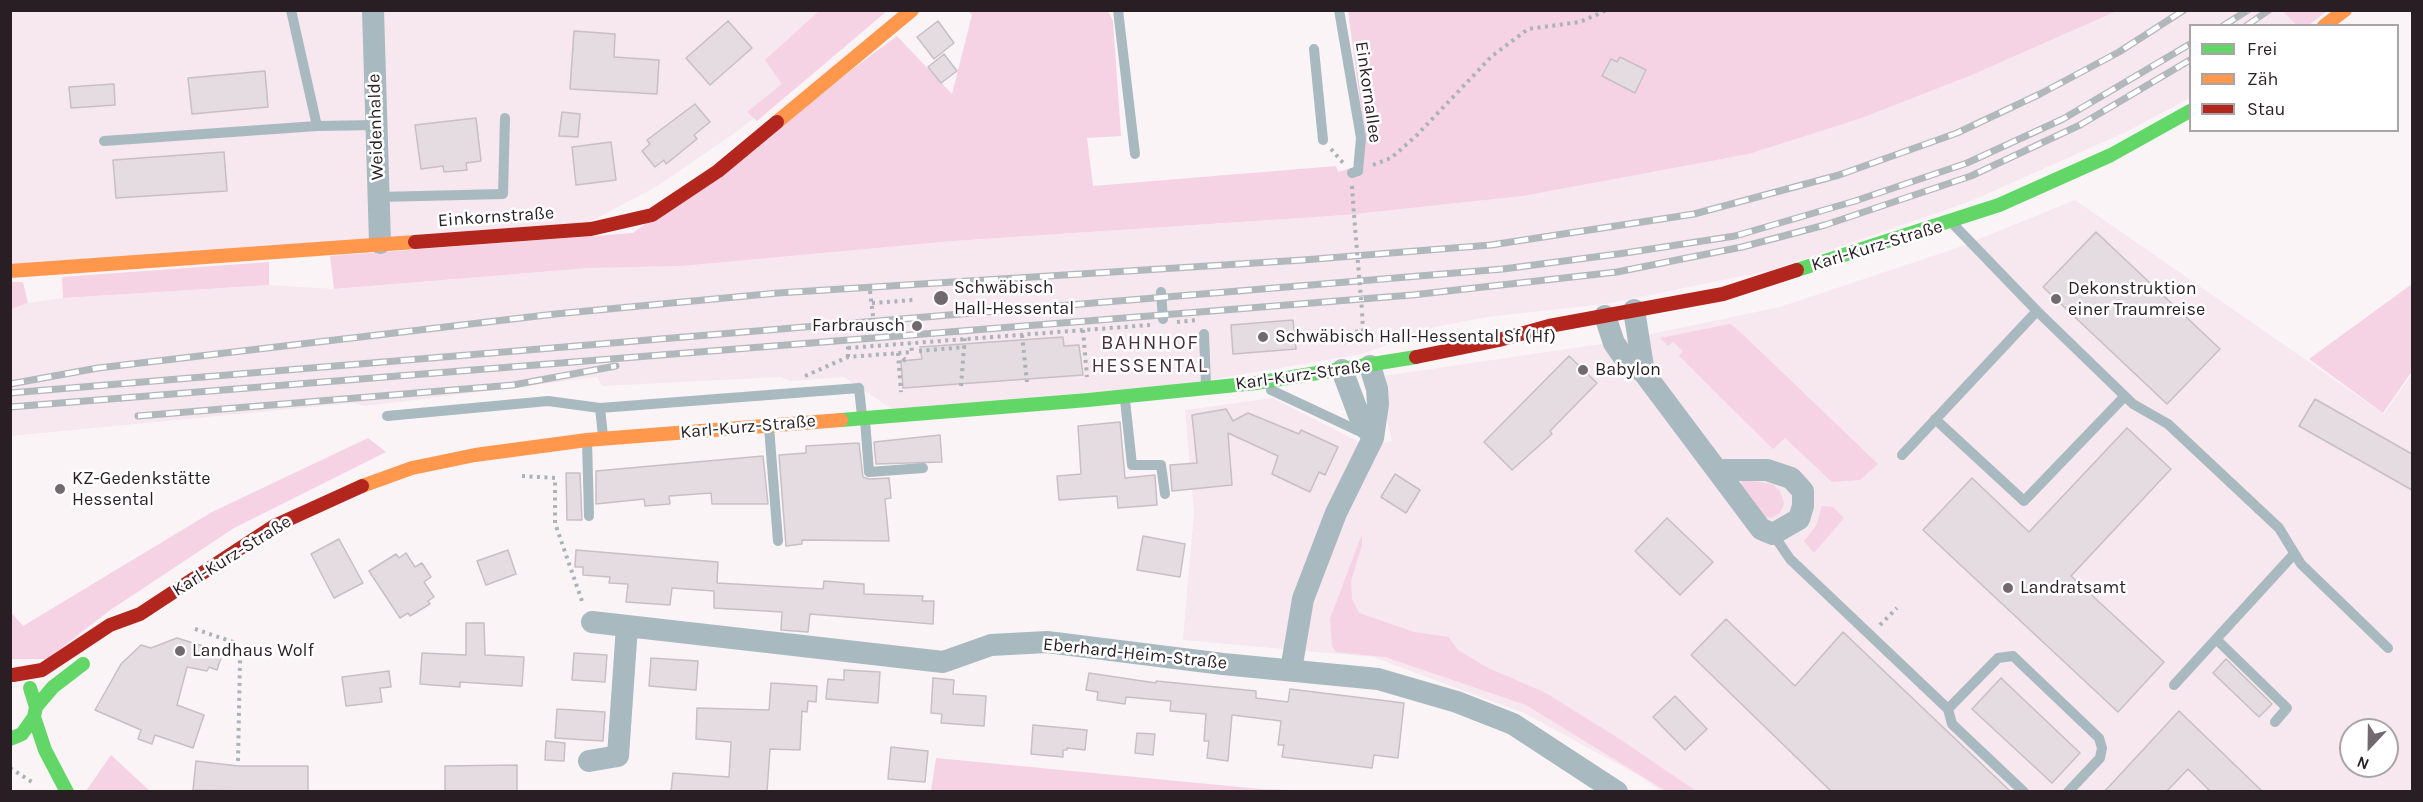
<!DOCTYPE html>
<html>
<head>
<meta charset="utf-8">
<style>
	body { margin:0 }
	#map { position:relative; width:2423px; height:802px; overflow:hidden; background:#faf4f7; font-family:Karla,sans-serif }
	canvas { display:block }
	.frame { position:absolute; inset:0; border:12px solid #291e24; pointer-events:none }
	.legend { position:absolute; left:2189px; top:24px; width:210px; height:108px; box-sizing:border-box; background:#fff; border:2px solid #a9a5a7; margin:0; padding:8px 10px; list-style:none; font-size:18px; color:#291e24 }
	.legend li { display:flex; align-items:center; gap:12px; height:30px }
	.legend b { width:30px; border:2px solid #a9a5a7 }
	.north { position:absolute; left:2339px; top:718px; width:60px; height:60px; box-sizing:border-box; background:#fff; border:2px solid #a9a5a7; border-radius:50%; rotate:202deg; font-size:16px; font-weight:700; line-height:24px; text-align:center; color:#291e24 }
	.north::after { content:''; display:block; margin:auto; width:21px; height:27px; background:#72696e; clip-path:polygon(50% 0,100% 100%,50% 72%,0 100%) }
</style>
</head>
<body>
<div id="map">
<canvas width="2423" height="802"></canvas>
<div class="frame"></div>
<ul class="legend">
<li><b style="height:8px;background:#63d668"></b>Frei</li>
<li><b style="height:8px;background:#ff974d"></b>Zäh</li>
<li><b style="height:8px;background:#b3261e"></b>Stau</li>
</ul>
<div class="north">N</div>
</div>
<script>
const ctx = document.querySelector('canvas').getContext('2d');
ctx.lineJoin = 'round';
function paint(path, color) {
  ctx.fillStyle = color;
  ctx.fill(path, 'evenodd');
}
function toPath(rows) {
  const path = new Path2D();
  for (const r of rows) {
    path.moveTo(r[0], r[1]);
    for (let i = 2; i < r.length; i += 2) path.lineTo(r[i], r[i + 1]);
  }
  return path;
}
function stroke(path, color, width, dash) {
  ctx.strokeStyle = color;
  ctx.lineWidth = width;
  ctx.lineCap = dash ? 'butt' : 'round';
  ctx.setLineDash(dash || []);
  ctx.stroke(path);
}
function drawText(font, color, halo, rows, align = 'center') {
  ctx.font = font + ' Karla,sans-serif';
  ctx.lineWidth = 5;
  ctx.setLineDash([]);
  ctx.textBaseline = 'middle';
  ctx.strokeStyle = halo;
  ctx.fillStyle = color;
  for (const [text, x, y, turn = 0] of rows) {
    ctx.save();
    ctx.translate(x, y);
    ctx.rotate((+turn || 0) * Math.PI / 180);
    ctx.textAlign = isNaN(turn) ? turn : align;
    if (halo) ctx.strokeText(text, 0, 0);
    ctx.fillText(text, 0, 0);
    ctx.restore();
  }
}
paint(toPath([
	[11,11,885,11,743,127,659,185,573,231,11,271],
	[2117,11,2283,11,2296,25,2190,26,2190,98,2126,132,1971,201,1772,270,1605,304,1487,317,1435,327,1362,354,1179,385,892,409,844,377,790,381,781,377,602,386,597,377,366,406,353,403,11,436,11,309,28,303,63,298,269,285,334,289,589,268,682,266,953,241,1346,215,1523,196,1749,154,1859,119,1972,75],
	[2075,200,2384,414,2412,374,2412,791,1661,791,1638,775,1524,713,1373,657,1183,640,1194,512,1185,410,1273,398,1367,446,1392,441,1376,377,1608,343,1780,307,1957,248],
	[2351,730,2387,730,2387,766,2351,766]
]), '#f7e7ef');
paint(toPath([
	[819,11,887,11,757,121,747,112,782,84,765,60],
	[968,11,1108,11,1113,21,1121,136,1087,138,1093,186,1336,166,1338,172,1361,165,1365,139,1348,11,2117,11,1972,75,1859,119,1749,154,1523,196,1346,215,953,241,682,266,589,268,334,289,330,256,633,233,897,36,952,94,972,15],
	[2283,11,2327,11,2308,26,2296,25],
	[269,262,269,285,63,298,62,277],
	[11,282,23,282,28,303,11,309],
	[2412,284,2412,371,2383,413,2309,359],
	[1730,324,1738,330,1878,464,1860,480,1832,482,1785,438,1773,449,1679,356,1683,351,1673,342,1668,346,1660,338],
	[368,438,386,452,234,528,109,611,47,659,11,659,10,611,23,626,212,512],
	[1748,480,1772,484,1780,491,1784,503,1780,513,1772,518,1762,517,1739,487,1742,481],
	[1822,506,1833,507,1844,518,1814,553,1804,541,1816,526],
	[1362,534,1362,545,1351,581,1352,599,1359,613,1414,632,1448,637,1458,650,1488,668,1544,692,1618,738,1696,791,1666,791,1526,705,1385,657,1336,652,1332,646,1330,619],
	[111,755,150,791,86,791],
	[936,758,1261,789,1324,791,931,791]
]), '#f6d2e5');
const building = toPath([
	[728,21,752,48,710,85,686,58,728,21],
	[938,21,954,43,934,59,917,37,938,21],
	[574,31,615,34,614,57,659,60,657,94,570,89,574,31],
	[944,54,957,71,941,83,928,67,944,54],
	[1620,57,1646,70,1635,93,1602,76,1611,59,1617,62,1620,57],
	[265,71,268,107,192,114,188,78,265,71],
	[114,84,115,105,71,108,69,87,114,84],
	[695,104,710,122,694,135,697,139,666,164,664,160,655,167,642,151,650,144,647,140,695,104],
	[562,112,580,114,578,137,559,136,562,112],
	[476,118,481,161,466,163,467,170,444,172,443,166,421,169,415,125,476,118],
	[611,142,616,180,576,185,572,147,611,142],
	[224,152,227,191,116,198,113,160,224,152],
	[2096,232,2220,349,2167,404,2043,287,2096,232],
	[1293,320,1296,349,1233,354,1231,325,1293,320],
	[1063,337,1064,346,1079,345,1083,375,903,388,901,361,922,359,920,347,1063,337],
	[1569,356,1597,383,1550,431,1552,434,1512,470,1484,442,1569,356],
	[2315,399,2412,454,2412,490,2299,426,2315,399],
	[1226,409,1233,421,1248,413,1299,434,1301,430,1338,447,1325,475,1319,472,1310,492,1272,474,1278,456,1228,433,1232,485,1172,491,1170,465,1197,463,1192,415,1226,409],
	[1120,422,1125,478,1155,475,1157,505,1118,508,1117,496,1059,500,1057,476,1081,474,1078,426,1120,422],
	[2127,428,2171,469,2071,576,2164,662,2118,712,1923,530,1972,478,2029,532,2127,428],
	[940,435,942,462,876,464,874,442,940,435],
	[859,443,863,477,869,479,889,478,891,498,885,499,889,541,802,540,802,544,786,546,779,455,806,453,806,446,859,443],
	[763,456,768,504,712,504,711,493,669,496,670,504,645,506,644,499,596,504,596,471,763,456],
	[566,473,580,473,582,520,567,520,566,473],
	[1395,474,1420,490,1406,513,1381,497,1395,474],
	[1667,518,1713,562,1680,595,1635,551,1667,518],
	[1143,536,1185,544,1180,577,1137,570,1143,536],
	[339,539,363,583,334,598,311,554,339,539],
	[508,550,516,574,486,585,477,561,508,550],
	[576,550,718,562,717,583,823,589,824,581,864,584,864,594,923,596,922,601,934,601,933,624,810,614,808,632,781,630,782,612,714,608,714,591,672,588,670,605,626,602,628,584,609,583,610,577,583,575,583,567,575,567,576,550],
	[406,553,415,567,422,563,431,577,424,582,434,597,428,601,430,604,410,616,408,613,400,618,369,571,396,554,399,558,406,553],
	[1726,619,1795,686,1843,632,2011,792,1832,792,1691,655,1726,619],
	[466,623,484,623,485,655,524,657,522,686,460,682,460,687,420,684,422,653,466,655,466,623],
	[177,638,223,652,217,670,209,667,207,671,187,667,177,705,204,715,193,748,155,735,152,744,138,739,141,730,95,710,121,664,141,645,151,648,177,638],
	[574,653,607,655,605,682,572,680,574,653],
	[651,658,698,661,696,690,649,686,651,658],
	[2226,659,2272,704,2259,717,2213,673,2226,659],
	[844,670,880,672,878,703,826,699,828,679,844,680,844,670],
	[389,671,391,687,380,688,382,702,346,706,342,677,389,671],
	[1089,673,1156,683,1156,681,1256,691,1256,698,1288,702,1290,689,1404,703,1398,758,1374,755,1372,768,1282,757,1284,745,1278,745,1281,721,1232,715,1228,761,1207,758,1209,741,1204,741,1206,714,1170,711,1171,701,1126,697,1125,704,1097,700,1098,692,1086,690,1089,673],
	[933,678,954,680,953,694,986,696,984,726,941,723,942,714,931,713,933,678],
	[2001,678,2080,753,2052,783,1972,709,2001,678],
	[771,683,817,686,816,702,808,701,807,712,802,711,800,750,770,749,767,792,671,792,673,773,729,777,731,742,696,739,697,708,769,710,771,683],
	[1675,696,1707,729,1685,750,1653,717,1675,696],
	[557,709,605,712,603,741,555,738,557,709],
	[2179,711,2263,792,2211,792,2188,769,2166,792,2104,792,2179,711],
	[1033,725,1087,730,1085,750,1067,748,1067,750,1063,750,1063,757,1031,754,1033,725],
	[1137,733,1155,734,1153,755,1135,753,1137,733],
	[546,741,565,743,564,761,545,760,546,741],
	[891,747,928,751,925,782,888,779,891,747],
	[196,761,238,766,308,766,308,792,193,790,196,761],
	[517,765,517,792,445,792,445,766,517,765]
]);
paint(building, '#e5dce1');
stroke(building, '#c7bfc3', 1.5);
stroke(toPath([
	[1331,149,1344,164],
	[1373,165,1391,158,1416,136,1492,56,1528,29,1580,22,1607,10],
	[1352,186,1354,215],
	[870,291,873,316],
	[872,303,914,300],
	[1177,322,1197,320],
	[1083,330,1087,377],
	[1022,335,1027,382],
	[1346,344,1344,333,1363,331,1362,311],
	[848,348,1150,325],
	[919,351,966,347],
	[898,353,901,392],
	[848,357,848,344],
	[903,361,905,359,908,361],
	[805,376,848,357,912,352,911,343],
	[961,386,965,335],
	[522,476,555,478,555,523,583,604],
	[1880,625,1897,608],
	[195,629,233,642,240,658,238,761],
	[10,768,32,782]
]), '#aab3b7', 4, [3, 4.5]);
stroke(toPath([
	[291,10,317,126,376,125],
	[1118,10,1135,154],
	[1339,10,1361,138,1358,171,1352,173],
	[1314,49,1323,140],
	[104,141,317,126],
	[378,197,503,194,505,118],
	[1161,292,1163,319],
	[2037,311,2133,404,2168,424,2279,528,2301,564,2388,648],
	[1204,334,1206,385],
	[1271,390,1365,434],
	[1125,400,1132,465,1161,465,1165,494],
	[600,408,859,388,862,416],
	[387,416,548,401,600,408,603,436],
	[1935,419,2024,501,2125,396],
	[865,420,869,472,923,468],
	[769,427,778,541],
	[587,441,589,516],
	[1902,455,2037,311,1954,225],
	[1773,534,1790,559,1948,709,1952,724,2024,792],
	[2216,639,2287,708,2275,722],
	[2174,685,2294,554],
	[1948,709,1998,658,2013,656,2099,738,2102,748,2100,758,2068,792]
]), '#a8b9bf', 10);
stroke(toPath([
	[373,10,380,243],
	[1634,310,1644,373],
	[1605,316,1614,343,1623,356,1644,373,1761,529,1773,534,1799,519,1803,506,1803,491,1791,478,1767,470,1717,470],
	[1342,370,1360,418,1373,438],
	[592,622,943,662,991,645,1047,642,1223,664,1378,679,1457,702,1513,724,1617,792],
	[1291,670,1303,599,1336,513,1373,438,1378,404,1377,389,1370,366],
	[589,761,618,756,627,626]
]), '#a8b9bf', 22);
stroke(toPath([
	[1797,270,1999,205,2111,155,2190,111],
	[841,420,1088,400,1256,383,1416,357],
	[36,707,53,687,83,664],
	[34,717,45,750,67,792],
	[10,739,22,734,34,717,36,707,30,688]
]), '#63d668', 14);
stroke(toPath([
	[2324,26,2345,10],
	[777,122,912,10],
	[10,271,415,242],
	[362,486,412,468,475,455,587,440,841,420]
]), '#ff974d', 14);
stroke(toPath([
	[415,242,591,229,652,215,718,171,777,122],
	[1416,357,1499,340,1549,326,1723,294,1797,270],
	[13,675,42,670,110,625,140,614,274,526,362,486]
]), '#b3261e', 14);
const rail = toPath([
	[2223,26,2248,10],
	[2246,26,2269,10],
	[10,384,98,368,555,314,778,293,1303,260,1491,245,1694,214,1839,175,1957,133,2040,94,2119,52,2184,10],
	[10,393,1503,269,1625,253,1735,236,1855,201,1967,163,2063,119,2190,44],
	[10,407,1412,295,1617,272,1742,247,1825,225,1971,176,2080,125,2190,60],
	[138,416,513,385,616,366]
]);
stroke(rail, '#b1b8bc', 7);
stroke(rail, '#fff', 4.5, [14]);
stroke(toPath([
	[1354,215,1362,311]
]), '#aab3b7', 4, [3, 4.5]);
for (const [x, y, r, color] of [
	[941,298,8,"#72696e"],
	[2056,299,6,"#72696e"],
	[917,326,6,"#72696e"],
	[1263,337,6,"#72696e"],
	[1583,370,6,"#72696e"],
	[60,489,6,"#72696e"],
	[2008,588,6,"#72696e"],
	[180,651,6,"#72696e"]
]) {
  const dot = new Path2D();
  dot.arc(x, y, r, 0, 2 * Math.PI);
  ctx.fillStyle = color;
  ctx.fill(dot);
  stroke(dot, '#fff', 2);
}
drawText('18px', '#291e24', '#fff', [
	["Einkornallee",1368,92,82],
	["Weidenhalde",376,127,-92],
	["Einkornstraße",496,217,-4],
	["Karl-Kurz-Straße",1877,246,-17],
	["Karl-Kurz-Straße",1303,375,-8],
	["Karl-Kurz-Straße",748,427,-5],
	["Karl-Kurz-Straße",232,556,-32],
	["Eberhard-Heim-Straße",1135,654,6]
]);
drawText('18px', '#291e24', '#fff', [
	["Schwäbisch",954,288],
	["Hall-Hessental",954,309],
	["Dekonstruktion",2068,289],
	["einer Traumreise",2068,310],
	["Farbrausch",905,326,"right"],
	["Schwäbisch Hall-Hessental Sf (Hf)",1275,337],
	["Babylon",1595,370],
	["KZ-Gedenkstätte",72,479],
	["Hessental",72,500],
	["Landratsamt",2020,588],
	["Landhaus Wolf",192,651]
], 'left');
ctx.letterSpacing = '1.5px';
drawText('20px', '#49303f', '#fff', [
	["BAHNHOF",1150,343],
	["HESSENTAL",1150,366]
]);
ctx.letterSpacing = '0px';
</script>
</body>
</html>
